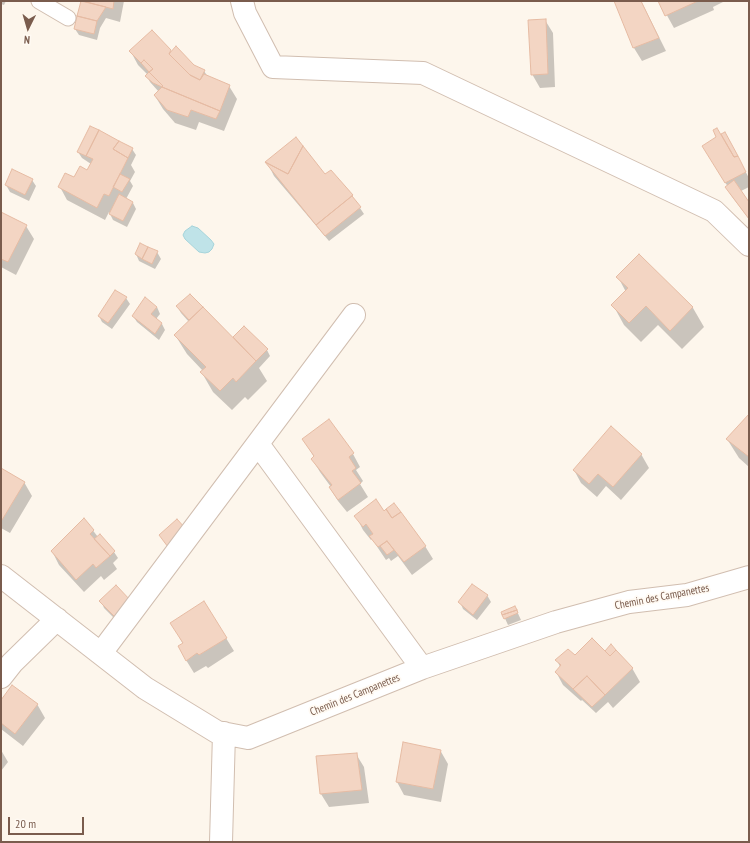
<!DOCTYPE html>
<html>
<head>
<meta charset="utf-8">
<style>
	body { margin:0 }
	#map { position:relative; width:750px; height:843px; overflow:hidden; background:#fdf6ec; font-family:"PT Sans Narrow",sans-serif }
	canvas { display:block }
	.frame { position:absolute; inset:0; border:2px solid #7a5c4d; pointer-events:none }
	.north { position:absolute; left:8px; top:8px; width:40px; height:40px; -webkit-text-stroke:3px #fffaf3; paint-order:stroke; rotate:185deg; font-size:11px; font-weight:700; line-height:16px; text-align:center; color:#7a5c4d }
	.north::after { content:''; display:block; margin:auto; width:14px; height:18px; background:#7a5c4d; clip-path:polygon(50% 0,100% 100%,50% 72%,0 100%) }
	.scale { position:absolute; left:8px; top:817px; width:76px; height:18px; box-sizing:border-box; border:2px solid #7a5c4d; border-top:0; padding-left:5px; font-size:12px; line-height:14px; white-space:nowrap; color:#7a5c4d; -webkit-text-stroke:3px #fffaf3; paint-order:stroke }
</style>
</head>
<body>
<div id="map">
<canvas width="750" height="843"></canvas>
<div class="frame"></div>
<div class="north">N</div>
<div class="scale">20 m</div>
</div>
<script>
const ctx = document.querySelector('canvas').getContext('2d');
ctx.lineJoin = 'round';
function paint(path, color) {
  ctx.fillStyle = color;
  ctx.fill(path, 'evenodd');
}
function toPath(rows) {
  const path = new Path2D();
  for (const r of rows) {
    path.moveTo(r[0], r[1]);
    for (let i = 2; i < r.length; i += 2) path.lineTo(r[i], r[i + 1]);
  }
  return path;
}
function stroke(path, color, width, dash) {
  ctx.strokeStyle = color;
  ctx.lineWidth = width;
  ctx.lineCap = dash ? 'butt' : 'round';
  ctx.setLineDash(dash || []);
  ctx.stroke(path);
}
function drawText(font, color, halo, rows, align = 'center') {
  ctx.font = font + ' "PT Sans Narrow",sans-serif';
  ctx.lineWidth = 3.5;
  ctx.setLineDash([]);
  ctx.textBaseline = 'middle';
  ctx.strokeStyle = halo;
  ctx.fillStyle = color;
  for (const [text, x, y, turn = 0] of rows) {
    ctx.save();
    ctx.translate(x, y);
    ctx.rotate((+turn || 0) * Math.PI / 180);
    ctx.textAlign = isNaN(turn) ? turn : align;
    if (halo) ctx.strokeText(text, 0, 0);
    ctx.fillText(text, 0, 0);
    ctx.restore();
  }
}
const water = toPath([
	[192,226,198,228,211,240,214,244,212,249,209,252,205,253,199,252,185,239,183,235,185,231,192,226]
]);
paint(water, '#bfe3e8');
stroke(water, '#a5d3da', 1);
paint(toPath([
	[1,1,6,1,4,5,1,4],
	[81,1,124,1,120,22,106,18,100,28,97,40,79,35,75,29,82,3],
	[615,1,641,1,666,51,642,61,634,48],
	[659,1,725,1,713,7,714,10,674,28],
	[545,20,553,33,555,87,540,88,532,74],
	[152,32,172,53,204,71,208,77,229,86,237,99,224,131,199,122,196,130,175,123,163,109,155,96,159,92,150,82,147,76,148,75,138,65,131,52],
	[725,134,749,178,749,187,741,191,749,204,749,219,730,194,728,187,711,159,735,157],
	[132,149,136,155,131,165,135,172,130,181,133,186,126,199,133,203,136,209,127,227,113,220,109,212,105,220,67,200,60,187,87,171,91,164,82,158,78,152],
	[267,162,325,176,330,171,352,196,364,214,329,241,274,176],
	[32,180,36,186,29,201,10,192,6,185],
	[1,213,26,226,34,239,16,275,1,267],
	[157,252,161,259,155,269,139,261,136,254],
	[639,256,693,308,704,327,682,349,658,325,641,342,624,325,613,305,626,292,618,277],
	[190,295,236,342,235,337,267,350,270,356,259,368,267,381,248,400,245,397,232,410,213,392,202,373,203,371,187,354,175,335,189,322,181,313,177,306],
	[126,298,130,304,112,329,102,322,99,316],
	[157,307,160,314,156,319,162,324,165,330,159,340,137,322,133,316],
	[749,415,749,467,739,458,727,439],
	[303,439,353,454,360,467,356,470,363,481,360,484,368,497,347,512,338,501,330,488,331,487,320,472,312,459,314,457],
	[641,454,649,468,621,500,606,486,597,497,581,483,574,470],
	[1,469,24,482,32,496,10,533,1,528],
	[384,512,425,546,433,559,412,575,398,556,391,561,389,558,386,560,372,539,371,540,363,530,356,516],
	[84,519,98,537,114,552,118,558,113,563,117,569,104,580,101,576,84,592,59,565,52,551],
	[116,586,119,623,104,608,101,601],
	[487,595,491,602,477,620,463,609,460,602],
	[515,607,521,620,508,625,502,612],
	[179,637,226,638,234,651,208,668,206,666,194,673,186,660,183,644],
	[575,656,608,656,632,668,640,682,613,708,608,702,596,713,582,700,581,701,563,685,556,672,560,667,557,660],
	[1,701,37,704,45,718,23,746,1,729],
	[1,750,8,762,1,771],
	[440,750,448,764,441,802,404,795,397,782],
	[356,754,364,767,369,803,329,807,321,794,317,757]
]), '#0003');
const building = toPath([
	[81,1,106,7,97,21,77,16,81,1],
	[83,1,114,1,113,9,83,1],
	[614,1,641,1,659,38,633,48,614,1],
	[658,1,698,1,665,16,658,1],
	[77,16,97,21,94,34,74,29,77,16],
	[546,19,548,74,531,75,528,20,546,19],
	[152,30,171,50,169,54,190,75,200,80,204,74,230,85,220,111,162,87,163,86,149,72,153,69,144,60,141,63,129,51,152,30],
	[176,46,194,65,205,70,200,80,190,75,169,54,176,46],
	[144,60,153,69,149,72,141,63,144,60],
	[149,72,163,86,162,87,153,83,145,76,149,72],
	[162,87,220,111,216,119,191,110,188,117,167,110,154,95,162,87],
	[90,126,99,130,86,156,77,152,90,126],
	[717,128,734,157,738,156,746,172,725,183,702,146,716,137,713,130,717,128],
	[99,130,119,141,113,149,128,158,109,196,104,194,97,208,58,187,65,173,74,177,80,166,87,170,93,159,86,156,99,130],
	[725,132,738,156,734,157,721,134,725,132],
	[296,137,303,146,288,174,265,162,296,137],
	[119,141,133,148,128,158,113,149,119,141],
	[303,146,325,174,331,170,353,195,316,225,265,162,288,174,303,146],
	[12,169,33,179,25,195,5,185,12,169],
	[120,174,130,179,122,192,113,187,120,174],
	[734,180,749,202,749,219,725,187,734,180],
	[119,194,133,202,123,221,109,214,119,194],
	[352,196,361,207,325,236,316,225,352,196],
	[1,212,27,225,8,262,1,259,1,212],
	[140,243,148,247,142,259,135,254,140,243],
	[148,247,158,251,152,264,142,259,148,247],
	[639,254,693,307,670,331,646,306,629,323,611,305,628,288,616,277,639,254],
	[115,290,127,297,108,323,98,316,115,290],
	[190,294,203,307,189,320,176,306,190,294],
	[145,297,157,307,151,314,162,323,155,334,132,316,145,297],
	[203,307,256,361,236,382,233,378,220,391,200,372,206,367,174,335,203,307],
	[244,326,268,349,256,361,233,337,244,326],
	[749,414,749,457,726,439,749,414],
	[329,419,354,453,349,457,356,468,352,471,361,483,338,500,329,487,332,485,311,459,314,456,302,439,329,419],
	[611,426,642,454,613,487,598,474,589,484,573,470,611,426],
	[1,468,25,482,2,520,1,520,1,468],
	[376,499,384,511,386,509,392,518,401,512,426,546,404,562,387,541,378,547,369,536,373,534,366,524,363,527,354,516,376,499],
	[394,503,401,512,392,518,386,509,394,503],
	[84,518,94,530,90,534,110,556,96,568,93,564,76,580,51,551,84,518],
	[177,519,185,528,168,547,159,535,177,519],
	[100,534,115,551,110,556,94,539,100,534],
	[387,541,394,550,387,555,380,546,387,541],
	[472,584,488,595,473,615,458,602,472,584],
	[116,585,131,601,115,617,99,601,116,585],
	[204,601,227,638,199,655,197,653,186,661,178,646,183,643,170,623,204,601],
	[515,606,517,610,502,615,501,612,515,606],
	[517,610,518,613,504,619,502,615,517,610],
	[592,638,610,656,616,650,633,668,605,695,587,676,573,689,555,672,561,665,555,660,568,649,575,655,592,638],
	[611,644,616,650,610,656,605,651,611,644],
	[587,676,605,695,592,707,573,689,587,676],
	[12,685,38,704,15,734,1,723,1,700,12,685],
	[403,742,441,750,433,789,396,782,403,742],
	[357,753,362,790,320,794,316,756,357,753]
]);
paint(building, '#f3d5c3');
stroke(building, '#e6bba3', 1);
const lane = toPath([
	[39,1,68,18]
]);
const street = toPath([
	[242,1,245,13,273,67,423,73,714,211,749,245],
	[258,444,422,668],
	[1,576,145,688,217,732,248,738,422,668,556,622,629,602,687,595,749,577],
	[101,653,354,315],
	[1,677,12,663,57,619],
	[221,842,224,733]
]);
stroke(lane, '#d1beb0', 17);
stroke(street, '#d1beb0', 24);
stroke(lane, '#fff', 15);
stroke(street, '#fff', 22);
drawText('11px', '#7a5c4d', '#fffaf3', [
	["Chemin des Campanettes",662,597,-11],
	["Chemin des Campanettes",355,695,-22]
]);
</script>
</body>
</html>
